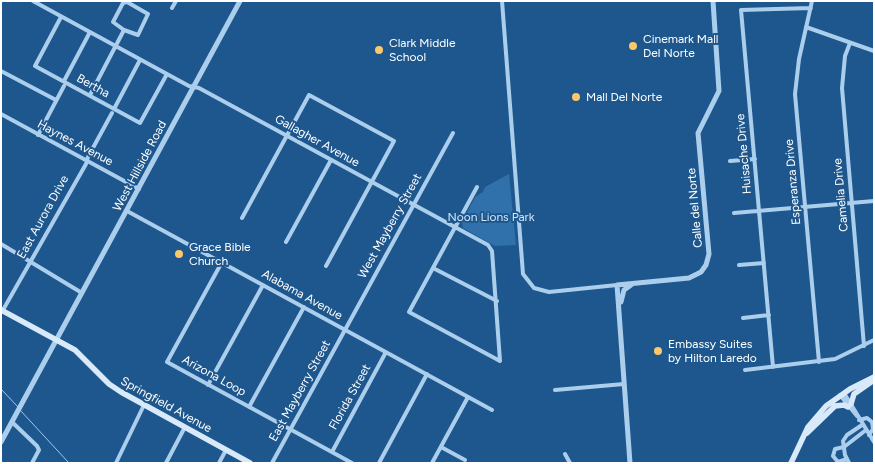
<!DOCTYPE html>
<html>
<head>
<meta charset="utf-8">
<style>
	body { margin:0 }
	#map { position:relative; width:875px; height:464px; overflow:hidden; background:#1e578d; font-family:Figtree,sans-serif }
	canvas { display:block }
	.frame { position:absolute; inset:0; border:2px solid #fff; pointer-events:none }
</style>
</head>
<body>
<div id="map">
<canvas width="875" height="464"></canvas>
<div class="frame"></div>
</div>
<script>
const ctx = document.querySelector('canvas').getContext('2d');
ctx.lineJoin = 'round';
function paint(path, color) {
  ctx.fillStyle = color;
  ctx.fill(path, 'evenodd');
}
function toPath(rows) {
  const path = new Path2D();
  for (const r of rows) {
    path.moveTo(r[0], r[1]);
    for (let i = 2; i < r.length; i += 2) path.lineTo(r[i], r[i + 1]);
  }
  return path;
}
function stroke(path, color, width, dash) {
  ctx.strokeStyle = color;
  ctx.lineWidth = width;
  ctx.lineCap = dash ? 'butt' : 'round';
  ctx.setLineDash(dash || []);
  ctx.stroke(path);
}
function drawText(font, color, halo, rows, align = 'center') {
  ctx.font = font + ' Figtree,sans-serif';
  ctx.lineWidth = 4;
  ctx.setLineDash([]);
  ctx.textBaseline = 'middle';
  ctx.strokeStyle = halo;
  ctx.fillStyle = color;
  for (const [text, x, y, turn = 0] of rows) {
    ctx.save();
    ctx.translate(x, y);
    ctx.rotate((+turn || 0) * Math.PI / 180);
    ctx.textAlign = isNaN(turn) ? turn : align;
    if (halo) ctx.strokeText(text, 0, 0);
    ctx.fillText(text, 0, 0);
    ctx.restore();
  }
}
paint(toPath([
	[509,174,516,245,495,246,463,228,462,222,475,197,483,192,485,187]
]), '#3171ab');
stroke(toPath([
	[1,389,18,407],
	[20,410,69,463]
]), '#9fcaee', 1);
stroke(toPath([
	[33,1,189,86,199,88,488,245,492,251,500,361],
	[502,1,523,274,534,288,549,292,617,285],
	[812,1,799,59,795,94,819,362],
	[172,8,176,1],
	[61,17,35,66,140,123,167,74],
	[806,27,874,51],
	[850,43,845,56,842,88,864,346],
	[1,71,56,100],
	[64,81,90,32],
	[90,95,124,30,113,22,123,3,127,2,148,14,138,35,124,30],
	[114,109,140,60],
	[1,114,139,189],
	[38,135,64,86],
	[730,161,755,159],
	[477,187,409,312,500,361],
	[127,211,492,410],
	[734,213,874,201],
	[242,218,309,95,394,141,326,266],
	[286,242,331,160],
	[1,244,82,293],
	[222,262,167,362,352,463],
	[739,265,764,263],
	[433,268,497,301],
	[3,310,86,164,88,157,112,113],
	[743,318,769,315],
	[773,367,741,10,811,8],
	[745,370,835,359,874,340],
	[208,385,263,285],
	[555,390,624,384],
	[844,393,874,442],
	[840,395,857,416],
	[249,407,304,307],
	[859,420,867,418,872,422,873,429,869,435],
	[12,422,37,446,39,450,32,463],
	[441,447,465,460],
	[844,447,835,449,833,456,838,462,847,459],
	[844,447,866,430],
	[332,452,386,352],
	[565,454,570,463],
	[116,463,144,405],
	[166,463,185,427],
	[219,463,226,450],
	[272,463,453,133],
	[379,463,427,374],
	[432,463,468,397],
	[849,463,845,455,843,441,847,435,862,425]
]), '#acceed', 4);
stroke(toPath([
	[621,302,624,290,631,285],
	[1,442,240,1],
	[630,463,617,285,689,278,701,272,706,265,709,254,698,133,719,91,713,1]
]), '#acceed', 5);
stroke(toPath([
	[1,310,75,350,109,384,121,392,250,463],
	[851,404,854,394,874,380],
	[807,433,835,406,844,405,848,407],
	[791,463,808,427,826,406,850,389,874,377]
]), '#d8e9f9', 5.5);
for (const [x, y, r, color] of [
	[633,46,5,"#fbc76b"],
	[379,50,5,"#fbc76b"],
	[576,97,5,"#fbc76b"],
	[179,254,5,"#fbc76b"],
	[658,351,5,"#fbc76b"]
]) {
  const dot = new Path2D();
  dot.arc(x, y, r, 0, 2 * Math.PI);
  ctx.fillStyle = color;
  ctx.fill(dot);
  stroke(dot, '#1e578d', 2);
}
drawText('12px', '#fff', '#1e578d', [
	["Cinemark Mall",643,39],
	["Del Norte",643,53],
	["Clark Middle",389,43],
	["School",389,57],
	["Mall Del Norte",586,97],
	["Grace Bible",189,247],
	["Church",189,261],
	["Embassy Suites",668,344],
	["by Hilton Laredo",668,358]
], 'left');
drawText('12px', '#fff', '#1e578d', [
	["Bertha",93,86,29],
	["Gallagher Avenue",317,141,29],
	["Haynes Avenue",75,143,28],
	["Huisache Drive",744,154,-95],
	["West Hillside Road",140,166,-62],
	["Esperanza Drive",793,182,-95],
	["Camelia Drive",841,195,-95],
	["Calle del Norte",695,208,-95],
	["East Aurora Drive",43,217,-61],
	["West Mayberry Street",390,226,-61],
	["Alabama Avenue",302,295,29],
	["Arizona Loop",214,376,29],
	["East Mayberry Street",300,391,-61],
	["Florida Street",350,397,-61],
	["Springfield Avenue",166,405,29]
]);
drawText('12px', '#d1e6f9', '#1e578d', [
	["Noon Lions Park",491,217]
]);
</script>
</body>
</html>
